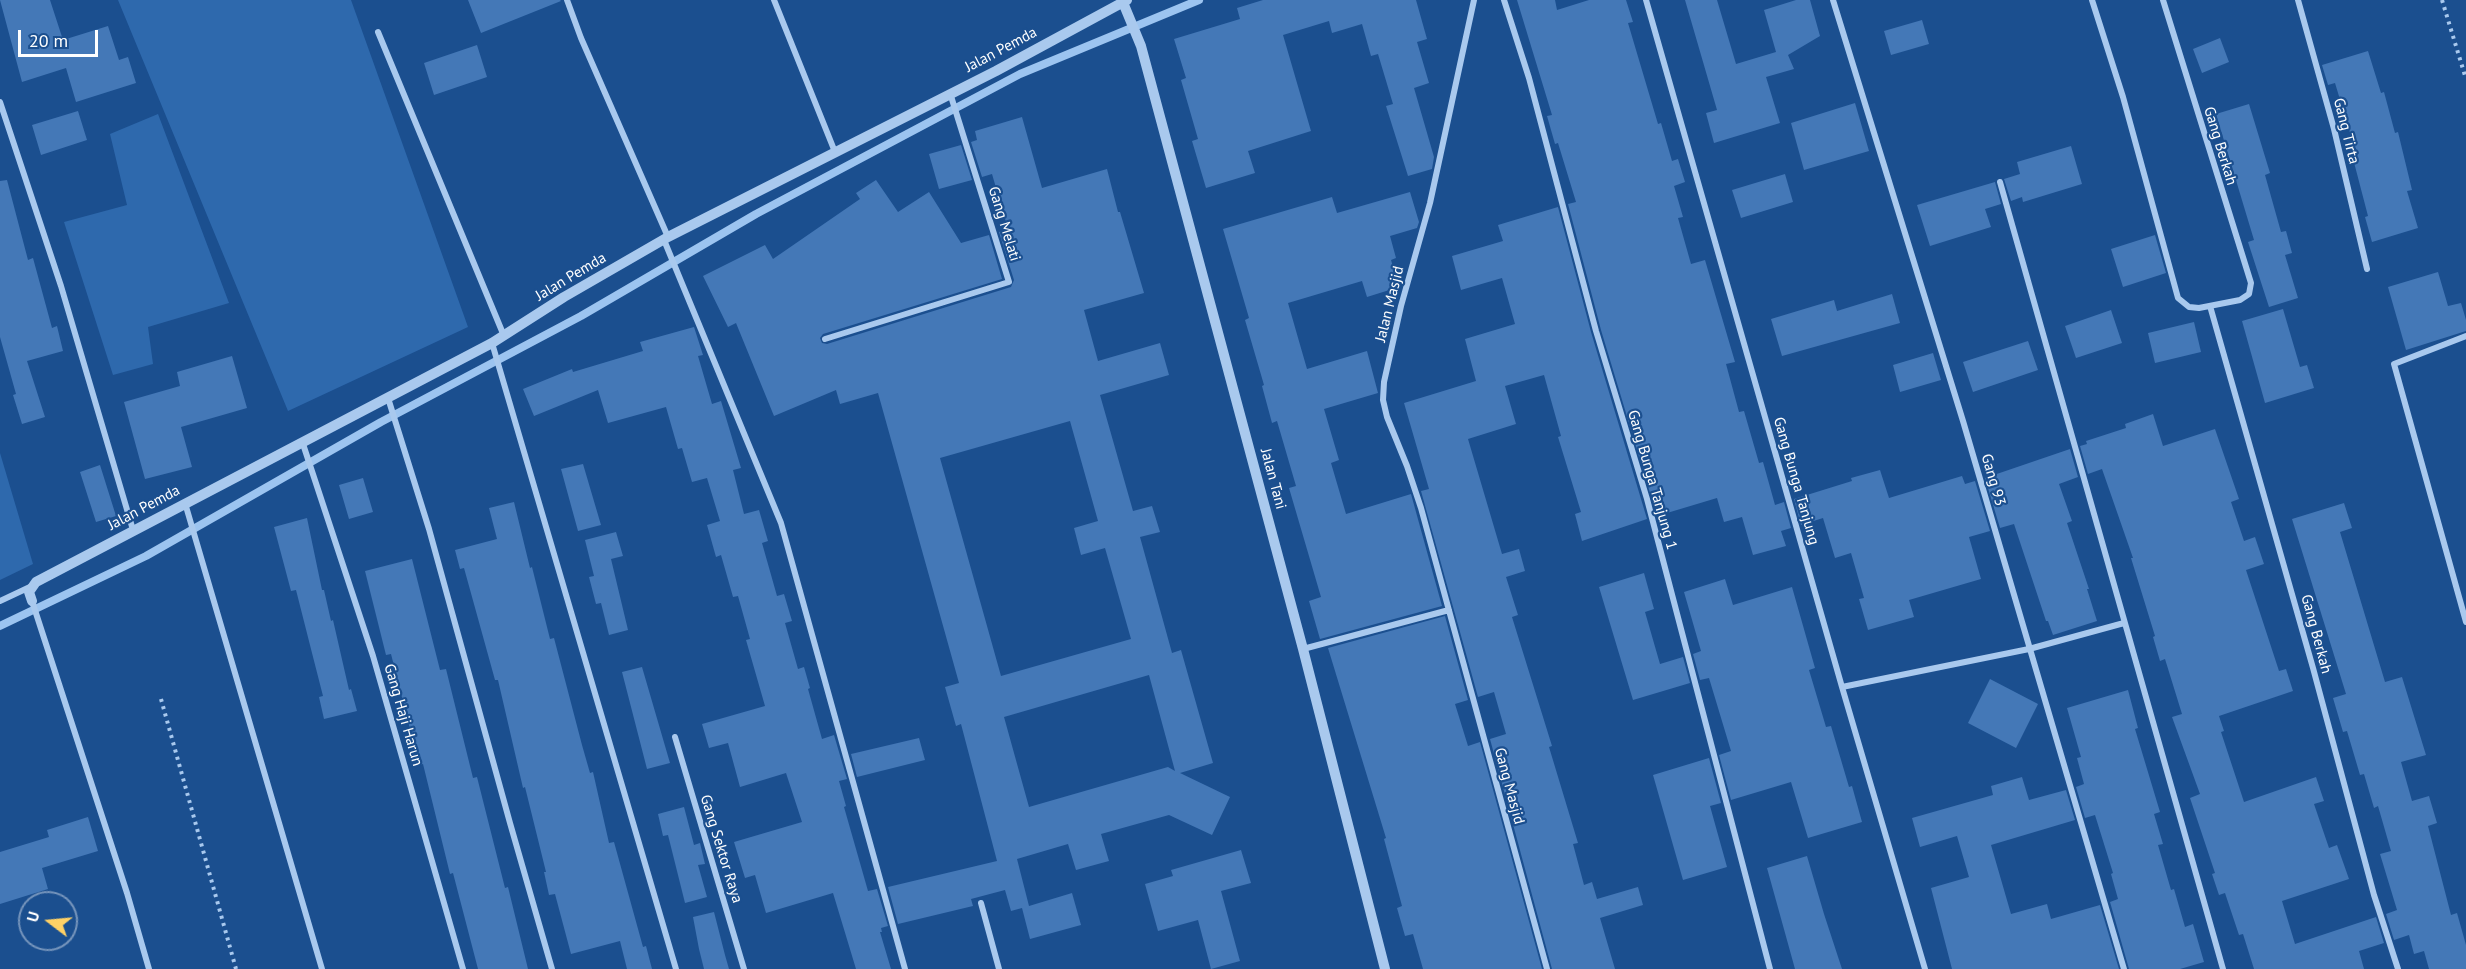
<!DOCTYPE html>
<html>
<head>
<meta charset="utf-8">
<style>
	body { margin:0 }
	#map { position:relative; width:2466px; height:969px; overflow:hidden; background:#1b4f8f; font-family:"PT Sans",sans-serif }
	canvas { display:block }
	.north { position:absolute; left:18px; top:891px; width:60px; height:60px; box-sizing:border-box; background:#1b4f8f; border:2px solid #7695bc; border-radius:50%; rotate:286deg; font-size:16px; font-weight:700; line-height:24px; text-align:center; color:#fff }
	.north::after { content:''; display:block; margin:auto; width:21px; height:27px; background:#ffd166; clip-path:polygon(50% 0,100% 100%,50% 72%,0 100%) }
	.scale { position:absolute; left:18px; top:30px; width:80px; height:27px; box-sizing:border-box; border:3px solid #fff; border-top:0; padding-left:8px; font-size:18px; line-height:21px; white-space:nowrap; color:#fff; -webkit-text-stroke:4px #1b4f8f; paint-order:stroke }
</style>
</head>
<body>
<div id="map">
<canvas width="2466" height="969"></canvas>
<div class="north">U</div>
<div class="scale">20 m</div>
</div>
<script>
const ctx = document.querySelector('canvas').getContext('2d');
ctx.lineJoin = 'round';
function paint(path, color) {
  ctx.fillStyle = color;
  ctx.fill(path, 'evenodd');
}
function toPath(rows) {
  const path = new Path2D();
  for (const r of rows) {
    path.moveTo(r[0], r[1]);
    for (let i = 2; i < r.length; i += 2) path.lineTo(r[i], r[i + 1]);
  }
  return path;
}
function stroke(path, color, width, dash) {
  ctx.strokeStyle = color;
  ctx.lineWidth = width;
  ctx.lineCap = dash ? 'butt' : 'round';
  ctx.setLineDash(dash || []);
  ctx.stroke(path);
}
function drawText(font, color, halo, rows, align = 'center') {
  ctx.font = font + ' "PT Sans",sans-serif';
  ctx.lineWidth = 4.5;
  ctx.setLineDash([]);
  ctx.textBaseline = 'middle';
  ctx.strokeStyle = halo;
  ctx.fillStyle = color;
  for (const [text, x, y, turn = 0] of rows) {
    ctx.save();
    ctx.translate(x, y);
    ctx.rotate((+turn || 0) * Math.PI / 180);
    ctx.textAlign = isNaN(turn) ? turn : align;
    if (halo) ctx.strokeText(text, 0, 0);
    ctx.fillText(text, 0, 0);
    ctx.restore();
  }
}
paint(toPath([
	[118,0,351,0,468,327,288,411],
	[158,114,229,303,148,327,153,364,113,375,64,222,127,205,110,134],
	[0,453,33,564,0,580]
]), '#2e69ad');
stroke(toPath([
	[0,626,146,556,381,422,581,316,756,214,1020,74,1199,0]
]), '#9cc4f0', 8);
paint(toPath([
	[0,0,50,0,63,40,108,26,119,60,128,57,136,83,76,102,66,68,22,82],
	[468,0,560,0,561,1,481,33],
	[1263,0,1416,0,1427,39,1417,42,1429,83,1414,88,1434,157,1432,169,1408,176,1386,106,1393,104,1378,54,1371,56,1362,24,1332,33,1329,21,1283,35,1311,131,1248,151,1255,173,1206,188,1192,141,1198,139,1181,80,1186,78,1174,39,1240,19,1237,8],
	[1517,0,1555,0,1557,10,1589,0,1626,0,1633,22,1628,23,1658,124,1661,123,1672,161,1678,159,1685,182,1674,186,1683,217,1678,218,1691,264,1705,260,1735,362,1726,364,1739,412,1744,411,1759,463,1763,462,1775,505,1784,502,1791,528,1781,531,1786,546,1753,555,1742,517,1724,522,1717,498,1657,516,1601,330,1568,204,1576,202,1558,143,1555,144,1547,116,1552,115],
	[1685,0,1717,0,1736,64,1776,52,1764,10,1796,0,1810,0,1820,36,1788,55,1794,69,1766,77,1780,123,1714,143,1706,113,1717,110],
	[1922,20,1929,44,1891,55,1884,31],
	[2220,38,2229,62,2202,73,2193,49],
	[477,45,487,77,434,95,424,63],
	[2368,51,2381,93,2384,92,2395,133,2398,132,2412,190,2407,191,2418,228,2372,242,2365,217,2368,216,2350,147,2354,146,2335,83,2328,85,2322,65],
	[1855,103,1869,151,1804,170,1791,123],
	[2249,104,2270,173,2265,175,2281,232,2286,231,2292,253,2285,255,2298,298,2269,307,2248,242,2254,240,2216,114],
	[78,111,87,140,41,155,32,125],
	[1022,117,1042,188,1107,169,1118,212,1120,212,1144,293,1084,310,1098,361,1160,343,1169,375,1100,395,1133,511,1152,506,1160,532,1140,537,1172,653,1181,650,1213,763,1180,773,1230,797,1212,835,1169,815,1101,834,1109,861,1076,870,1068,844,1017,859,1029,906,1072,893,1081,925,1030,939,1022,908,1011,911,1005,890,971,899,973,906,898,924,888,887,997,861,961,724,956,726,945,687,959,683,878,393,840,404,836,390,774,416,736,323,728,327,703,276,765,245,773,259,860,199,856,193,876,180,898,212,929,192,961,243,989,235,1002,279,823,334,820,338,822,343,827,344,1011,287,1014,280,999,232,1008,229,992,174,982,177,971,142,977,140,975,131],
	[1070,421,1098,521,1074,528,1081,555,1105,548,1131,639,1001,676,940,458],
	[1149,675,1175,771,1168,767,1029,807,1004,717],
	[961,145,972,180,939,189,929,154],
	[2071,146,2082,184,2023,202,2022,197,2011,201,2004,179,2020,174,2017,162],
	[1785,174,1793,202,1741,218,1732,190],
	[7,180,28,260,33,258,52,328,57,326,63,351,27,361,45,417,22,424,13,395,16,394,0,337,0,181],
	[1995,182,2001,204,1985,209,1991,227,1930,246,1917,205],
	[1410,192,1419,222,1417,228,1390,236,1396,258,1391,260,1399,287,1367,297,1362,281,1288,303,1307,369,1367,351,1378,393,1324,409,1339,460,1331,463,1346,514,1411,494,1442,606,1320,639,1309,601,1321,597,1289,488,1296,486,1277,421,1272,423,1262,386,1264,385,1245,320,1249,318,1223,229,1332,197,1337,213],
	[1558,207,1591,332,1647,519,1582,541,1575,514,1581,512,1558,437,1561,436,1544,375,1505,386,1516,424,1468,439,1502,554,1519,549,1525,571,1506,577,1518,615,1512,617,1552,746,1549,747,1578,843,1573,844,1584,885,1592,882,1597,899,1638,887,1643,905,1600,918,1615,969,1552,969,1490,739,1506,734,1494,692,1478,697,1421,491,1429,489,1404,403,1476,381,1465,339,1515,324,1502,278,1461,290,1452,256,1503,241,1498,225],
	[2155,235,2166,273,2123,287,2111,249],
	[2438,272,2448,306,2461,303,2466,320,2466,331,2406,350,2388,287],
	[1892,294,1900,323,1782,356,1771,319,1834,300,1837,311],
	[2283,309,2300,367,2307,365,2314,388,2265,403,2242,321],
	[2111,310,2122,343,2076,358,2065,326],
	[2194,322,2201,352,2155,363,2148,333],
	[694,327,703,355,698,356,712,404,721,401,741,468,733,470,744,514,759,510,768,541,762,543,777,596,784,594,792,621,785,623,798,669,804,667,810,688,808,689,822,739,834,735,847,779,839,781,846,806,844,807,868,891,877,889,888,926,881,928,882,932,880,932,891,969,856,969,833,893,766,913,755,875,745,878,734,842,802,822,786,773,740,787,728,743,709,748,702,724,765,706,746,640,750,639,738,596,733,597,721,555,716,557,707,525,720,521,707,478,692,482,682,448,678,449,666,407,608,423,598,390,534,416,523,389,572,369,573,372,643,351,640,342],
	[2028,341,2038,370,1973,392,1963,362],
	[1933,353,1941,380,1900,392,1893,365],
	[232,356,247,408,181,427,192,467,145,479,124,402,180,386,177,372],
	[2153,414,2163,446,2215,429,2239,499,2231,502,2244,541,2255,537,2264,564,2246,570,2279,671,2286,669,2293,691,2219,716,2224,731,2221,732,2244,802,2316,777,2324,801,2314,804,2329,848,2337,845,2349,879,2282,901,2295,944,2376,917,2384,943,2359,951,2364,969,2254,969,2243,934,2239,935,2225,893,2219,895,2212,874,2215,873,2190,798,2200,794,2172,717,2182,714,2165,659,2160,661,2153,637,2155,636,2131,558,2133,558,2102,469,2088,474,2080,446,2087,444,2086,441,2126,428,2125,424],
	[2070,449,2078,477,2059,484,2072,521,2067,523,2089,589,2087,589,2097,621,2053,635,2048,621,2046,621,2014,524,2000,528,1985,478],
	[583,464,601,525,578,531,561,469],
	[100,465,116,516,96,522,80,472],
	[1880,470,1889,498,1962,476,1965,484,1975,481,1990,531,1969,537,1981,579,1909,600,1914,617,1868,630,1859,599,1864,598,1851,553,1835,558,1823,518,1801,525,1794,499,1852,481,1851,478],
	[363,478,373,512,349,519,339,485],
	[514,502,530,568,532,567,550,639,554,638,582,745,590,773,593,772,609,843,614,842,643,947,646,946,652,969,627,969,620,941,571,954,555,894,549,895,544,872,546,872,525,787,523,788,498,680,495,680,464,568,460,569,455,550,497,539,489,508],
	[2344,503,2352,528,2340,532,2385,682,2402,677,2426,755,2401,762,2412,801,2429,796,2437,823,2428,826,2451,915,2457,913,2466,945,2466,969,2429,969,2424,951,2414,954,2409,935,2394,940,2386,914,2397,910,2380,854,2391,851,2378,806,2374,808,2364,774,2360,775,2347,731,2343,732,2333,698,2346,694,2292,519],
	[307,518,322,590,324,590,331,621,333,620,349,690,351,689,357,711,324,719,319,697,323,696,312,653,296,590,291,591,274,527],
	[616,532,623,556,611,559,628,630,609,635,601,603,596,604,589,577,594,576,585,540],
	[412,559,440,670,446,669,473,778,477,777,505,888,508,887,528,969,478,969,453,873,450,874,423,764,419,765,391,654,386,655,365,571],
	[1644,573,1654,609,1645,612,1660,664,1683,657,1690,683,1633,700,1599,587],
	[1725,579,1733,605,1792,587,1815,668,1809,670,1826,727,1831,726,1849,787,1852,786,1862,822,1808,838,1791,782,1731,800,1719,755,1731,751,1709,678,1700,680,1693,654,1701,651,1684,592],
	[1445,616,1468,700,1455,704,1468,746,1480,742,1542,969,1423,969,1413,934,1405,936,1397,908,1402,906,1384,839,1386,838,1328,648],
	[642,667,670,763,647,769,622,672],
	[1990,679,2038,704,2016,748,1968,723],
	[2128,690,2138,728,2135,729,2160,812,2154,814,2163,844,2158,845,2171,890,2174,889,2185,927,2193,924,2204,962,2180,969,2129,969,2110,902,2118,899,2111,874,2113,873,2095,815,2085,818,2076,787,2084,784,2077,758,2081,757,2067,708],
	[919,738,925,760,857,777,851,754],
	[1709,758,1721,803,1710,806,1727,867,1683,880,1653,775],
	[2022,777,2029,800,2066,790,2075,820,1991,845,2011,914,2047,904,2051,919,2100,905,2119,969,1952,969,1931,888,1969,877,1957,836,1920,847,1912,818,1993,795,1991,786],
	[684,807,694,845,700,843,705,864,698,865,707,897,685,903,668,835,663,836,658,814],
	[88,817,98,851,42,868,48,889,0,904,0,852,49,837,47,830],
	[1241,850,1251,883,1221,891,1240,961,1211,969,1198,920,1158,931,1145,884,1173,876,1171,870],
	[1807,856,1824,914,1842,969,1795,969,1767,868],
	[714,912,725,955,729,969,704,969,699,949,693,917]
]), '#4478b7');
stroke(toPath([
	[2442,0,2466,79],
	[161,699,236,969]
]), '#a9c9ee', 4, [3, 4.5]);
stroke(toPath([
	[567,0,581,38,668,237],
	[774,0,835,152],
	[1474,0,1430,203,1401,306,1384,382,1383,400,1387,417,1407,466,1421,508,1547,969],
	[1504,0,1529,78,1596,331,1647,499,1770,969],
	[1646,0,1842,687,1925,969],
	[1833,0,1963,421,2124,969],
	[2092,0,2123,97,2178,298,2189,307,2199,308,2240,300,2249,294,2251,283,2163,0],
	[2298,0,2334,129,2367,269],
	[378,32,504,336],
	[0,102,61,286,133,530],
	[2000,182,2223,969],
	[664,240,781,523,905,969],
	[2210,306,2313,668,2374,895,2398,969],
	[2466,336,2394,364,2466,622],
	[825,339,1009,282,950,93],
	[492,343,676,969],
	[388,398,429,529,510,823,552,969],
	[303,444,373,656,463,969],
	[185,503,322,969],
	[0,601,32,586],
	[32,601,127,893,149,969],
	[1303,649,1449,610],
	[1842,687,2029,649,2124,623],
	[675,737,744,969],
	[981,903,999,969]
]), '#a9c9ee', 6);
stroke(toPath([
	[1122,0,1141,46,1303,649,1385,969],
	[32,601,29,592,36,582,492,343,564,297,668,237,996,71,1127,0]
]), '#a9c9ee', 10);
drawText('15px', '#fff', '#1b4f8f', [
	["Jalan Pemda",1001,50,-28],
	["Gang Tirta",2346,131,76],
	["Gang Berkah",2220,146,73],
	["Gang Melati",1004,224,73],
	["Jalan Pemda",571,277,-31],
	["Jalan Masjid",1390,304,-76],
	["Jalan Tani",1273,479,75],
	["Gang Bunga Tanjung 1",1652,480,74],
	["Gang 93",1993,480,74],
	["Gang Bunga Tanjung",1796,481,74],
	["Jalan Pemda",144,508,-28],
	["Gang Berkah",2316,634,75],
	["Gang Haji Harun",403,715,74],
	["Gang Masjid",1509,786,75],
	["Gang Sektor Raya",721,849,73]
]);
</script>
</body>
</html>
